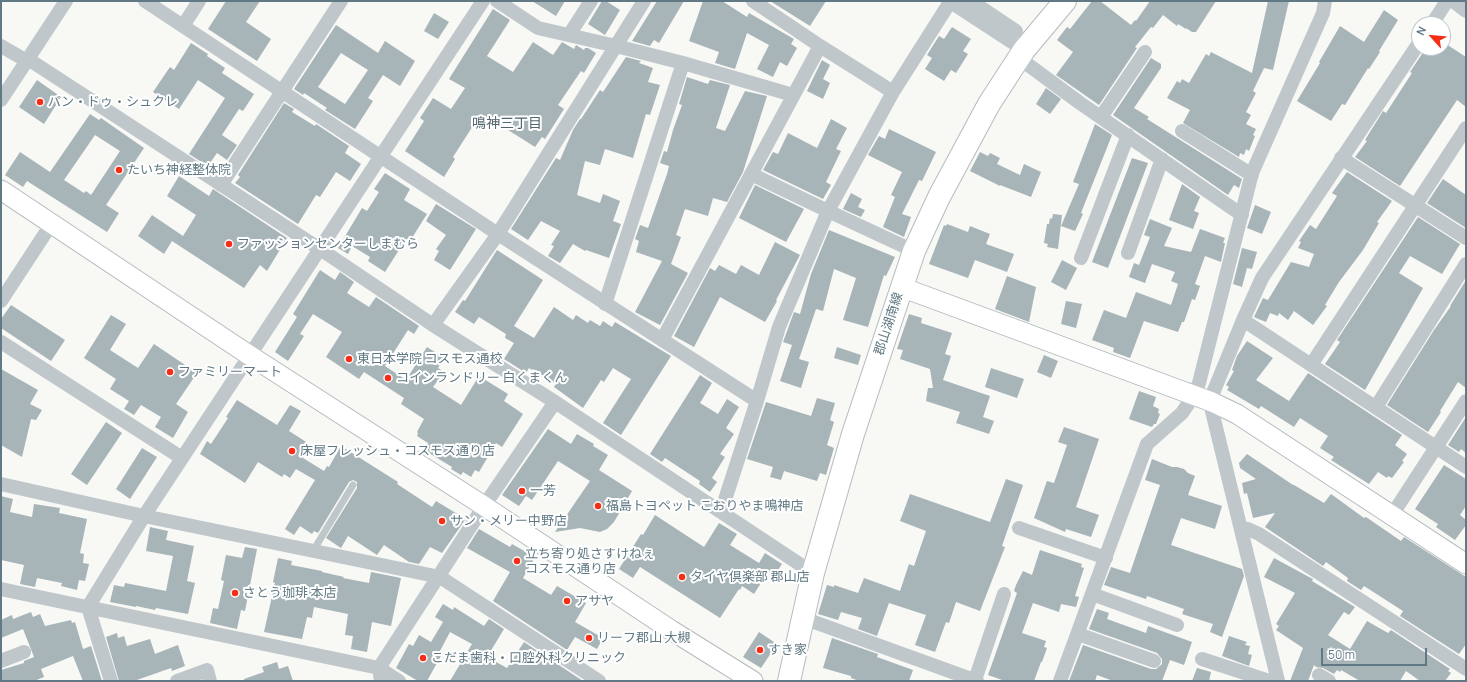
<!DOCTYPE html>
<html>
<head>
<meta charset="utf-8">
<style>
	body { margin:0 }
	#map { position:relative; width:1467px; height:682px; overflow:hidden; background:#f8f8f5; font-family:Manrope,sans-serif }
	canvas { display:block }
	.frame { position:absolute; inset:0; border:2px solid #607984; pointer-events:none }
	.north { position:absolute; left:1411px; top:16px; width:40px; height:40px; box-sizing:border-box; background:#fff; border:1px solid #bfc9ce; border-radius:50%; rotate:297deg; font-size:11px; font-weight:700; line-height:16px; text-align:center; color:#607984 }
	.north::after { content:''; display:block; margin:auto; width:14px; height:18px; background:#f62e18; clip-path:polygon(50% 0,100% 100%,50% 72%,0 100%) }
	.scale { position:absolute; left:1321px; top:648px; width:106px; height:18px; box-sizing:border-box; border:2px solid #607984; border-top:0; padding-left:5px; font-size:12px; line-height:14px; white-space:nowrap; color:#607984; -webkit-text-stroke:3px #fff; paint-order:stroke }
</style>
</head>
<body>
<div id="map">
<canvas width="1467" height="682"></canvas>
<div class="frame"></div>
<div class="north">N</div>
<div class="scale">50 m</div>
</div>
<script>
const ctx = document.querySelector('canvas').getContext('2d');
ctx.lineJoin = 'round';
function paint(path, color) {
  ctx.fillStyle = color;
  ctx.fill(path, 'evenodd');
}
function toPath(rows) {
  const path = new Path2D();
  for (const r of rows) {
    path.moveTo(r[0], r[1]);
    for (let i = 2; i < r.length; i += 2) path.lineTo(r[i], r[i + 1]);
  }
  return path;
}
function stroke(path, color, width, dash) {
  ctx.strokeStyle = color;
  ctx.lineWidth = width;
  ctx.lineCap = dash ? 'butt' : 'round';
  ctx.setLineDash(dash || []);
  ctx.stroke(path);
}
function drawText(font, color, halo, rows, align = 'center') {
  ctx.font = font + ' Manrope,"Noto Sans JP",sans-serif';
  ctx.lineWidth = 4;
  ctx.setLineDash([]);
  ctx.textBaseline = 'middle';
  ctx.strokeStyle = halo;
  ctx.fillStyle = color;
  for (const [text, x, y, turn = 0] of rows) {
    ctx.save();
    ctx.translate(x, y);
    ctx.rotate((+turn || 0) * Math.PI / 180);
    ctx.textAlign = isNaN(turn) ? turn : align;
    if (halo) ctx.strokeText(text, 0, 0);
    ctx.fillText(text, 0, 0);
    ctx.restore();
  }
}
paint(toPath([
	[226,1,260,1,246,22,271,39,257,61,208,29],
	[532,1,565,1,556,16],
	[602,1,606,1,620,10,605,35,588,24],
	[657,1,684,1,659,43,654,40,650,46,632,41],
	[703,1,722,1,747,17,749,13,794,39,791,44,797,48,787,66,780,62,773,77,757,69,769,45,747,33,735,69,715,63,719,52,689,41],
	[770,1,826,1,810,26],
	[1092,1,1100,1,1131,25,1135,20,1136,21,1150,1,1216,1,1196,32,1192,32,1186,28,1186,29,1178,24,1177,26,1163,15,1153,28,1151,27,1135,47,1137,48,1099,105,1056,75,1073,52,1057,40,1067,27,1070,29],
	[1268,1,1289,1,1273,70,1264,68,1253,91,1256,93,1246,112,1251,115,1246,124,1256,129,1253,135,1255,136,1249,151,1246,149,1244,155,1240,153,1239,157,1183,123,1190,110,1167,98,1177,81,1180,83,1182,79,1189,83,1206,54,1209,56,1211,52,1252,73],
	[493,9,510,20,487,56,513,72,533,42,553,55,562,42,574,49,576,45,584,50,585,48,588,48,596,53,584,73,581,71,558,105,564,109,545,139,542,137,535,147,497,123,494,128,478,118,453,157,455,159,444,177,405,151,424,121,420,118,433,98,451,109,465,88,449,79],
	[1384,10,1398,20,1379,51,1380,52,1369,69,1368,68,1345,105,1342,104,1331,121,1297,101,1320,63,1319,62,1340,26,1364,42],
	[434,13,449,22,438,39,424,31],
	[336,25,378,53,385,41,415,61,400,86,383,75,368,98,373,101,355,129,325,110,327,108,304,93,303,95,294,89],
	[341,53,368,70,345,104,318,87],
	[952,27,971,39,963,51,968,54,956,73,951,70,944,81,925,69,932,58,927,55,939,36,944,39],
	[1443,42,1466,57,1466,107,1457,100,1400,186,1355,157,1367,141,1365,140,1383,111,1386,113,1412,73,1410,72,1426,48,1443,48],
	[191,43,208,54,207,56,225,68,222,73,254,94,243,111,239,109,222,135,237,145,227,160,217,153,208,166,189,154,225,98,198,80,179,109,153,92,170,67,174,70],
	[626,57,641,61,639,63,653,68,648,82,660,85,650,115,646,114,633,158,605,149,600,165,585,161,577,195,600,203,603,194,620,201,613,221,621,224,609,258,586,250,585,251,573,244,560,263,548,256,554,246,551,245,560,231,541,221,528,240,511,229,556,158,560,160,573,130,580,119,581,119,600,90,603,92],
	[1151,58,1161,64,1161,68,1134,108,1149,117,1147,119,1242,179,1239,188,1234,185,1228,195,1113,115],
	[822,60,830,65,823,79,830,83,823,99,807,91],
	[687,77,708,84,710,80,730,85,716,128,725,131,745,91,767,96,743,172,727,202,713,198,708,216,685,209,676,235,681,237,671,264,688,273,660,325,635,312,662,261,636,252,639,241,635,239,640,225,648,228,667,174,669,166,660,163,664,151,667,152,673,130,682,105,679,104],
	[37,80,61,97,44,124,19,107],
	[1046,88,1061,99,1050,114,1036,104],
	[284,103,294,109,292,112,315,126,316,124,349,146,345,153,361,164,350,181,336,172,320,197,316,195,298,224,235,183,240,177,238,175],
	[90,114,99,120,101,118,144,148,106,205,119,213,107,232,27,181,23,187,5,175,20,152,50,172],
	[95,135,120,151,91,195,86,191,84,193,64,180],
	[831,119,847,128,836,149,841,151,826,182,831,185,823,199,763,170,773,152,778,154,788,133,817,148],
	[1095,124,1112,135,1081,213,1083,214,1075,231,1061,226,1079,184,1073,182],
	[889,129,936,152,922,181,919,180,902,214,911,217,904,237,883,227,895,197,891,195,902,172,868,155,879,136,885,139],
	[980,152,988,156,990,153,1000,158,997,164,1020,175,1024,164,1041,172,1031,197,1000,185,1000,186,970,171],
	[1132,158,1148,163,1108,268,1092,262],
	[1347,172,1392,201,1377,222,1379,223,1363,250,1339,282,1325,305,1327,306,1313,325,1294,311,1288,320,1279,313,1278,316,1270,313,1266,322,1256,318,1254,317,1263,298,1268,300,1291,262,1309,267,1314,254,1298,248,1301,242,1299,241,1310,225,1316,229,1337,196,1332,193],
	[385,173,410,189,404,200,427,214,410,241,406,239,385,272,368,261,370,257,352,246,348,254,338,248,362,208,367,211,379,192,374,189],
	[179,176,209,196,213,189,287,238,267,271,260,265,244,288,172,241,164,254,138,236,152,215,183,236,196,215,167,196],
	[1443,179,1466,195,1466,228,1427,203],
	[1182,184,1200,197,1194,211,1199,213,1193,229,1169,220],
	[755,185,804,209,786,242,739,218],
	[851,193,862,199,858,207,865,210,861,217,843,209],
	[436,204,476,229,450,270,434,260,439,251,436,249,446,235,426,221],
	[1255,205,1271,212,1262,234,1247,228],
	[1053,214,1062,215,1058,249,1047,247,1048,244,1044,243,1047,224,1049,224,1050,218,1052,219],
	[1418,217,1460,244,1442,274,1410,256,1399,273,1423,288,1365,390,1325,364,1340,342,1337,340],
	[1150,219,1172,228,1164,246,1191,252,1200,229,1225,238,1223,243,1225,243,1221,262,1205,256,1195,284,1200,286,1195,300,1192,299,1184,322,1182,322,1178,332,1144,321,1130,358,1113,352,1114,348,1092,340,1104,310,1126,318,1136,292,1171,305,1178,284,1171,281,1175,272,1152,264,1145,283,1129,277,1134,263,1139,265,1150,237,1144,235],
	[947,224,968,232,970,226,990,234,986,244,1014,254,1007,272,975,260,968,278,929,264,944,225,946,226],
	[829,230,895,257,886,276,884,275,868,327,843,320,856,278,834,269,823,311,816,309,799,359,809,362,801,388,780,381,792,345,783,342,794,312,800,314,811,274],
	[775,242,800,255,776,300,777,301,765,322,720,297,694,347,674,336,710,268,715,271,719,265,736,274,741,265,759,275],
	[1242,248,1257,252,1252,269,1247,268,1242,287,1233,284],
	[497,250,543,280,514,326,534,338,554,307,573,320,576,315,588,323,590,320,600,326,603,321,612,327,615,322,671,356,621,435,603,423,631,379,613,368,604,382,601,380,583,408,554,387,556,384,533,369,532,370,529,368,526,373,504,359,514,343,505,338,506,334,479,317,474,324,455,312,463,300,465,301],
	[1062,260,1077,268,1066,290,1051,282],
	[320,270,335,280,340,272,354,282,347,293,369,307,376,297,419,326,414,334,408,330,385,366,406,380,427,347,444,358,438,368,444,372,433,387,461,405,479,376,508,394,504,401,523,414,502,447,496,443,479,472,475,470,471,477,463,472,461,475,451,469,452,467,424,450,428,443,417,436,418,433,417,432,424,419,401,404,404,398,364,372,359,379,326,357,342,332,313,314,300,334,304,336,288,361,275,352,297,317,293,314],
	[1007,276,1036,287,1029,322,995,309],
	[1466,280,1466,388,1458,382,1440,411,1441,412,1428,432,1387,405,1434,330,1451,306,1450,306],
	[1066,301,1082,304,1076,328,1061,324],
	[11,305,65,340,51,361,1,328,1,319],
	[909,314,922,318,921,323,952,333,945,354,951,356,943,380,990,396,983,417,994,421,989,434,956,423,960,412,926,401,928,388,933,388,930,369,900,359,903,350,897,349],
	[111,315,126,324,110,350,138,368,154,344,197,373,176,404,188,412,173,438,155,427,161,417,141,405,134,415,124,409,129,401,110,389,116,379,84,358],
	[1247,341,1273,358,1256,380,1289,401,1308,373,1402,435,1395,445,1407,454,1402,461,1404,462,1392,478,1388,476,1387,478,1378,472,1369,484,1331,460,1334,457,1320,448,1328,436,1300,418,1294,427,1261,406,1259,409,1227,390,1229,387,1226,385,1234,371,1232,370,1237,356],
	[837,347,861,355,858,365,834,358],
	[1044,355,1058,361,1051,378,1037,372],
	[991,368,1024,379,1017,398,985,387],
	[1,369,38,390,30,404,42,410,36,420,31,419,22,457,1,445],
	[700,375,712,383,700,403,718,414,727,399,739,407,726,428,734,434,720,454,725,457,712,478,717,482,710,492,699,484,700,481,665,458,662,462,650,454],
	[1139,391,1156,397,1153,406,1159,409,1158,413,1160,414,1156,424,1154,424,1152,427,1129,419],
	[817,398,835,403,830,420,834,422,827,445,834,448,826,475,820,473,817,481,784,471,781,480,770,477,773,467,747,459,766,402,811,416],
	[237,400,277,425,290,405,301,411,289,431,311,445,303,458,324,471,327,466,329,467,341,446,398,482,397,484,432,507,436,501,464,518,463,519,465,520,442,553,430,547,419,564,409,562,384,545,377,555,348,536,341,548,326,538,357,488,357,482,353,480,349,482,318,533,314,531,312,534,300,526,294,535,285,529,315,480,296,469,290,478,284,474,282,477,258,462,245,483,200,454,207,441,211,444,228,418,226,417],
	[1466,417,1466,453,1461,449,1459,452,1448,445],
	[106,422,122,433,87,485,71,474],
	[1064,427,1099,439,1076,507,1099,515,1091,537,1066,529,1065,532,1034,518,1047,481,1054,483,1067,445,1058,442],
	[548,429,571,444,577,434,594,444,593,446,608,455,599,470,632,491,614,522,607,529,600,532,580,528,555,532,590,481,558,461,532,500,526,496,519,506,502,495],
	[142,448,157,457,130,499,116,489],
	[1247,454,1293,485,1294,485,1324,503,1331,494,1364,518,1366,517,1401,541,1404,537,1466,577,1466,644,1459,654,1400,616,1403,611,1364,586,1361,590,1347,581,1348,578,1326,562,1323,566,1265,527,1275,513,1253,518,1247,493,1244,494,1242,483,1256,479,1240,468,1239,463],
	[1152,459,1172,467,1177,467,1184,469,1188,473,1195,476,1188,495,1222,506,1215,529,1181,518,1171,545,1242,569,1244,576,1222,637,1210,632,1213,624,1182,614,1184,609,1147,596,1146,599,1104,585,1111,567,1130,573,1160,485,1145,480],
	[1444,465,1466,479,1466,506,1460,515,1466,520,1466,525,1455,540,1436,527,1438,524,1415,509],
	[1006,479,1023,485,1002,546,1005,547,980,611,956,602,949,623,946,622,935,652,915,645,926,615,889,603,877,636,858,629,862,618,841,612,838,620,818,614,827,585,834,587,834,585,858,593,864,578,900,591,909,564,914,566,926,531,900,521,910,494,990,522],
	[1,496,13,499,10,512,32,517,34,504,60,508,59,513,87,519,80,553,84,554,83,563,89,564,85,581,79,580,77,590,61,586,62,583,37,578,35,587,20,584,24,565,1,560],
	[655,515,704,547,719,523,737,534,730,545,759,563,765,553,782,564,774,576,768,572,754,594,742,586,740,590,739,589,720,618,640,567,633,578,619,569,641,534,643,535],
	[150,527,168,531,166,540,194,546,187,581,195,583,188,614,156,608,155,610,136,606,136,607,110,602,114,585,124,587,125,583,166,591,173,556,146,551],
	[479,529,510,547,512,544,535,557,523,578,551,595,557,586,586,603,575,622,603,638,597,649,575,637,567,650,493,601,510,572,467,548],
	[245,547,257,549,245,611,241,610,237,629,210,623,213,608,218,609,224,581,221,580,226,555,242,558],
	[1040,550,1082,564,1081,567,1084,568,1075,596,1079,597,1076,607,1061,604,1059,612,1033,603,1022,633,1046,641,1044,647,1047,648,1042,662,1041,662,1034,681,1005,681,988,675,1017,593,1014,591,1016,585,1023,571,1032,575],
	[278,558,292,561,291,565,322,571,322,572,344,577,343,578,369,583,371,572,401,578,391,626,372,622,367,652,351,649,353,636,345,635,348,614,314,607,312,618,307,617,302,639,264,632,275,583,273,582],
	[1274,558,1309,577,1313,579,1312,581,1355,607,1349,615,1344,612,1328,635,1350,649,1367,621,1388,633,1391,630,1450,669,1448,671,1451,673,1445,681,1420,681,1406,671,1400,681,1360,681,1341,670,1340,672,1337,670,1334,674,1323,668,1316,667,1314,665,1308,681,1290,681,1303,648,1276,630,1279,626,1276,624,1295,593,1264,577],
	[443,604,453,610,454,607,484,626,489,619,504,629,487,657,507,668,524,642,583,681,450,681,472,644,450,632,440,651,443,652,427,681,418,681,396,668,409,644,413,646,419,635,431,642,443,622,435,617],
	[1097,609,1109,613,1107,619,1146,633,1148,626,1192,642,1184,665,1170,660,1162,681,1113,681,1097,675,1095,681,1069,681,1083,645,1151,669,1156,669,1162,664,1162,659,1157,653,1089,629],
	[31,612,33,617,40,614,45,626,71,620,72,623,75,622,83,649,91,646,102,681,83,681,73,656,41,669,44,677,34,681,1,681,1,670,24,663,24,661,34,657,23,629,1,638,1,620,12,615,13,619],
	[759,632,777,644,761,668,743,657],
	[117,633,118,638,124,636,127,646,150,639,155,654,178,645,185,666,172,671,171,668,134,681,119,681,106,637],
	[1229,636,1247,642,1245,645,1250,646,1248,654,1252,655,1249,666,1222,656],
	[832,638,878,654,877,657,913,670,909,681,859,681,851,678,851,676,823,668],
	[277,662,279,669,288,666,293,681,244,681,244,679,264,672,262,667],
	[1197,668,1211,672,1209,681,1192,681]
]), '#a7b4b8');
const secondary = toPath([
	[1,190,249,355,484,506,671,630,753,681],
	[901,287,1212,402,1237,414,1466,564]
]);
const primary = toPath([
	[789,681,813,573,853,434,914,251,939,197,989,104,1024,50,1065,1]
]);
stroke(secondary, '#b3bbbf', 21);
stroke(primary, '#b4bbbf', 24);
stroke(toPath([
	[313,551,353,485]
]), '#c0c7ca', 7);
stroke(toPath([
	[145,1,498,234,757,401],
	[497,1,538,28,616,46,683,63,793,95],
	[753,1,820,46,893,92],
	[949,1,1024,50],
	[971,1,1016,31],
	[1453,1,1466,11],
	[1432,24,1447,1],
	[183,26,199,1],
	[569,35,591,1],
	[1,46,20,57],
	[1019,58,1080,103,1242,215],
	[28,59,320,249,433,325,555,402,813,573],
	[1,100,66,1],
	[1101,117,1145,52],
	[1182,131,1252,175],
	[1341,158,1466,238],
	[751,174,828,211,914,251],
	[221,185,341,1],
	[1128,253,1162,159],
	[1081,258,1128,135],
	[1,301,52,223],
	[605,304,683,63],
	[1243,320,1466,467],
	[433,325,498,234,644,1],
	[662,340,820,46],
	[1,342,182,458],
	[1311,365,1466,128],
	[1376,407,1466,264],
	[1,484,144,516,440,577,599,681],
	[721,512,757,401,779,327,828,211,893,92,950,2],
	[1392,515,1466,401],
	[1019,528,1106,558],
	[1242,530,1248,529,1259,534,1466,669],
	[1,589,379,668,399,681],
	[1092,594,1177,625],
	[803,618,977,681],
	[1078,634,1154,661],
	[1202,659,1269,681],
	[1,661,24,652],
	[1319,675,1329,681],
	[975,680,1004,594],
	[111,681,88,607,144,516,483,1],
	[177,681,207,670,210,681],
	[381,681,379,668,484,506,555,402],
	[1060,681,1147,444,1182,413,1194,395,1199,383,1252,173,1323,13,1325,1],
	[1278,681,1211,407,1213,393,1243,320,1262,278,1419,43]
]), '#c0c7ca', 14);
stroke(secondary, '#fff', 19);
stroke(primary, '#fff', 22);
for (const [x, y, r, color] of [
	[40,102,4,"#f62e18"],
	[119,170,4,"#f62e18"],
	[229,244,4,"#f62e18"],
	[349,359,4,"#f62e18"],
	[170,372,4,"#f62e18"],
	[388,378,4,"#f62e18"],
	[292,451,4,"#f62e18"],
	[522,491,4,"#f62e18"],
	[598,506,4,"#f62e18"],
	[442,521,4,"#f62e18"],
	[517,561,4,"#f62e18"],
	[682,577,4,"#f62e18"],
	[235,593,4,"#f62e18"],
	[567,601,4,"#f62e18"],
	[589,638,4,"#f62e18"],
	[760,650,4,"#f62e18"],
	[423,658,4,"#f62e18"]
]) {
  const dot = new Path2D();
  dot.arc(x, y, r, 0, 2 * Math.PI);
  ctx.fillStyle = color;
  ctx.fill(dot);
  stroke(dot, '#fff', 1.5);
}
drawText('13px', '#607984', '#fff', [
	["パン・ドゥ・シュクレ",48,102],
	["たいち神経整体院",127,170],
	["ファッションセンターしまむら",237,244],
	["東日本学院 コスモス通校",357,359],
	["ファミリーマート",178,372],
	["コインランドリー 白くまくん",396,378],
	["床屋フレッシュ・コスモス通り店",300,451],
	["一芳",530,491],
	["福島トヨペット こおりやま鳴神店",606,506],
	["サン・メリー中野店",450,521],
	["立ち寄り処さすけねぇ",525,554],
	["コスモス通り店",525,569],
	["タイヤ倶楽部 郡山店",690,577],
	["さとう珈琲 本店",243,593],
	["アサヤ",575,601],
	["リーフ郡山 大槻",597,638],
	["すき家",768,650],
	["こだま歯科・口腔外科クリニック",431,658]
], 'left');
drawText('13px', '#607984', '#fff', [
	["郡山湖南線",889,324,-72]
]);
drawText('14px', '#53656e', '#fff', [
	["鳴神三丁目",507,124]
]);
</script>
</body>
</html>
